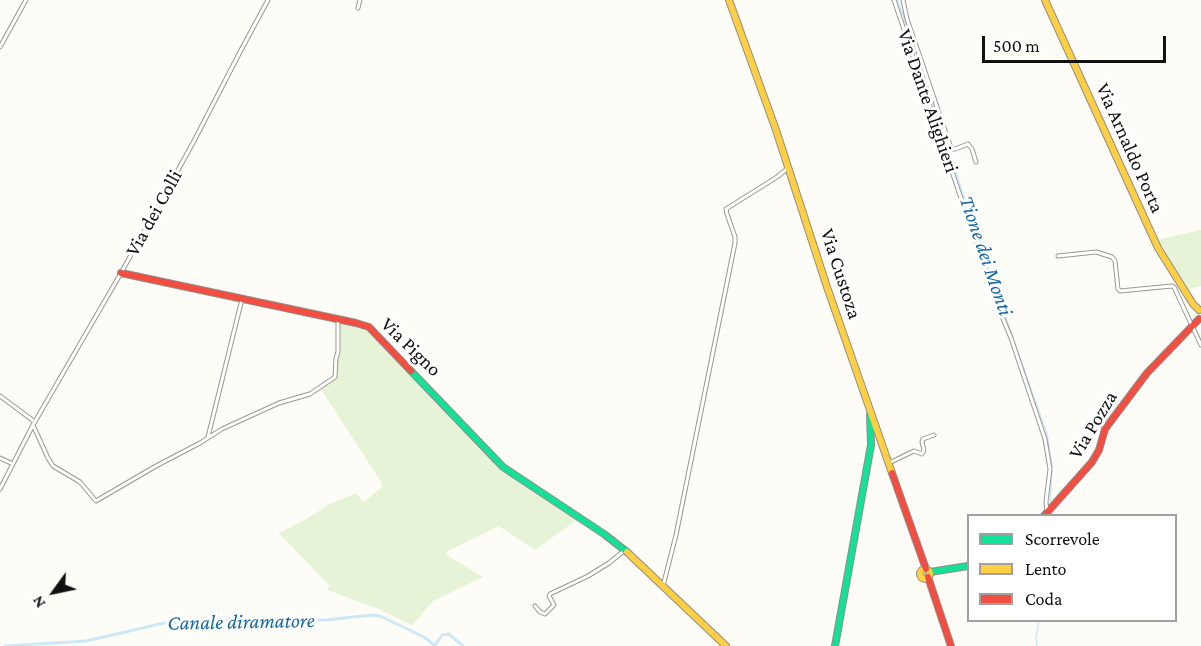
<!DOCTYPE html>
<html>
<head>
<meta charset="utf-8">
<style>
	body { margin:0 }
	#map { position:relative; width:1201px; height:646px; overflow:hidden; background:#fdfcf7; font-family:"Crimson Pro",serif }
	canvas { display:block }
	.legend { position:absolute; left:967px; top:514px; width:210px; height:108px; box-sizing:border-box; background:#fff; border:2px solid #a0a0a0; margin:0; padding:8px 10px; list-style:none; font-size:18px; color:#111 }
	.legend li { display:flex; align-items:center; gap:12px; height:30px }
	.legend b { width:30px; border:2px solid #a0a0a0 }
	.north { position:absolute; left:24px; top:562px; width:60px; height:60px; -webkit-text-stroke:4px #fff; paint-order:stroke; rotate:237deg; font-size:16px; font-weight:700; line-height:24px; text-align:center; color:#111 }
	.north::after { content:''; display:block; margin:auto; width:21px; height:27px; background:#111; clip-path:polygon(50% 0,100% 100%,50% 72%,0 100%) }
	.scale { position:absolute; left:982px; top:36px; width:184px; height:27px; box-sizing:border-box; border:3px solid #111; border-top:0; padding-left:8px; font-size:18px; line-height:21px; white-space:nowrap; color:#111; -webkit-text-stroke:4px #fff; paint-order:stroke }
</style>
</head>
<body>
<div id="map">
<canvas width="1201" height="646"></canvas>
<ul class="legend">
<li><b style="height:8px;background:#16e098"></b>Scorrevole</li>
<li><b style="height:8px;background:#ffcf43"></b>Lento</li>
<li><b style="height:8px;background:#f24e42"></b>Coda</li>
</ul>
<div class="north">N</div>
<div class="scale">500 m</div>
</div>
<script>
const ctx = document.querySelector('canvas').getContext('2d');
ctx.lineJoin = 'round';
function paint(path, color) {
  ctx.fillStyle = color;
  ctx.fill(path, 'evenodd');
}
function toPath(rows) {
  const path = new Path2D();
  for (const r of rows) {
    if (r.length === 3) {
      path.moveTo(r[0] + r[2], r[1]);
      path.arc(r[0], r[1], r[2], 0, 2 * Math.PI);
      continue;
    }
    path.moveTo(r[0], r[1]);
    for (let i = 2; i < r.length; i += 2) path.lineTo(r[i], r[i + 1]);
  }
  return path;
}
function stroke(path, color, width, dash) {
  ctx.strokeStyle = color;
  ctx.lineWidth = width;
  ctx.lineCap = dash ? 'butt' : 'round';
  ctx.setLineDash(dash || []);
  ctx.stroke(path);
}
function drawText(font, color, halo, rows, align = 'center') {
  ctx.font = font + ' "Crimson Pro",serif';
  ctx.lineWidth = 6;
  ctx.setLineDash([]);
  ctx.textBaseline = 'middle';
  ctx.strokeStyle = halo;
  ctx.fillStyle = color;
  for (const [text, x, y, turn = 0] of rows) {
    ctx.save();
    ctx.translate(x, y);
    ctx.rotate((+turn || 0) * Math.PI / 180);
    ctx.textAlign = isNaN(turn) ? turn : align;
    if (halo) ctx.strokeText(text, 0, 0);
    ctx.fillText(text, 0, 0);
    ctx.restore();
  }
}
paint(toPath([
	[1201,230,1201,286,1189,289,1186,288,1167,259,1156,240],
	[341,322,368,329,443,404,495,463,517,479,578,519,535,550,499,526,448,551,445,554,483,577,433,601,412,625,376,608,327,590,329,586,326,582,279,533,308,518,328,505,356,493,364,502,382,487,381,482,321,389,336,378,337,375,338,324]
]), '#e7f3d7');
stroke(toPath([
	[898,0,985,259,1047,434,1052,465,1050,506],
	[1037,646,1036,638,1039,620]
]), '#cde8f7', 1.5);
stroke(toPath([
	[5,646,86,641,164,623,287,619,325,620,373,615,380,616,424,637,434,645,436,644,442,635,449,634,463,646]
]), '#cde8f7', 3);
const street = toPath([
	[894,0,964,207,999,309,1011,338,1045,439,1050,469,1046,502,1047,511],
	[903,0,907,19,950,145,953,149,955,149,968,144,972,149,976,162],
	[358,8,360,0],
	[0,47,26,0],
	[1058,256,1096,252,1112,257,1115,261,1118,289,1120,291,1172,286,1174,287,1201,345],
	[0,396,35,422],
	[33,425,48,458,53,466,80,482,96,501,156,466,200,443,222,429,279,403,310,394,335,377,336,358,338,352,338,319],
	[208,437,242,299],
	[0,458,13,464],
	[889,463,914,451,922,454,924,450,922,442,923,439,934,435],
	[0,489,33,425,121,273,194,141,240,52,268,0],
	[663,586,676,535,735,243,735,237,727,214,726,209,777,177,788,168],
	[535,606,540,612,545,614,554,605,549,596,550,594,588,576,609,563,625,550]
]);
const fast = toPath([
	[411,371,503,467,604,534,627,552],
	[930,572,968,566],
	[835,646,871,445,870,415]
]);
const slow = toPath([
	[729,0,776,130,827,287,892,473],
	[1045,0,1158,248,1193,304,1199,310],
	[627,552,726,646],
	[925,574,5]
]);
const jam = toPath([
	[121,273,356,323,369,327,411,371],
	[892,473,926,569],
	[1044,516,1092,462,1099,450,1105,429,1147,373,1199,319],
	[928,577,951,646]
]);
stroke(street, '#979795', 5);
stroke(fast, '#8e8d8b', 8);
stroke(slow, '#8e8d8b', 8);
stroke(jam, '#8e8d8b', 8);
stroke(street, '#fffffe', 3);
stroke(fast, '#16e098', 6);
stroke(slow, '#ffcf43', 6);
stroke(jam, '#f24e42', 6);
drawText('20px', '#111', '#fff', [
	["Via Dante Alighieri",928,101,71],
	["Via Arnaldo Porta",1130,148,66],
	["Via dei Colli",154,213,-61],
	["Via Custoza",841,274,72],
	["Via Pigno",411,347,44],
	["Via Pozza",1093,425,-59]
]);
drawText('italic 21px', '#1768a6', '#fff', [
	["Tione dei Monti",986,256,71],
	["Canale diramatore",241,622,-1]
]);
</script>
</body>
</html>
